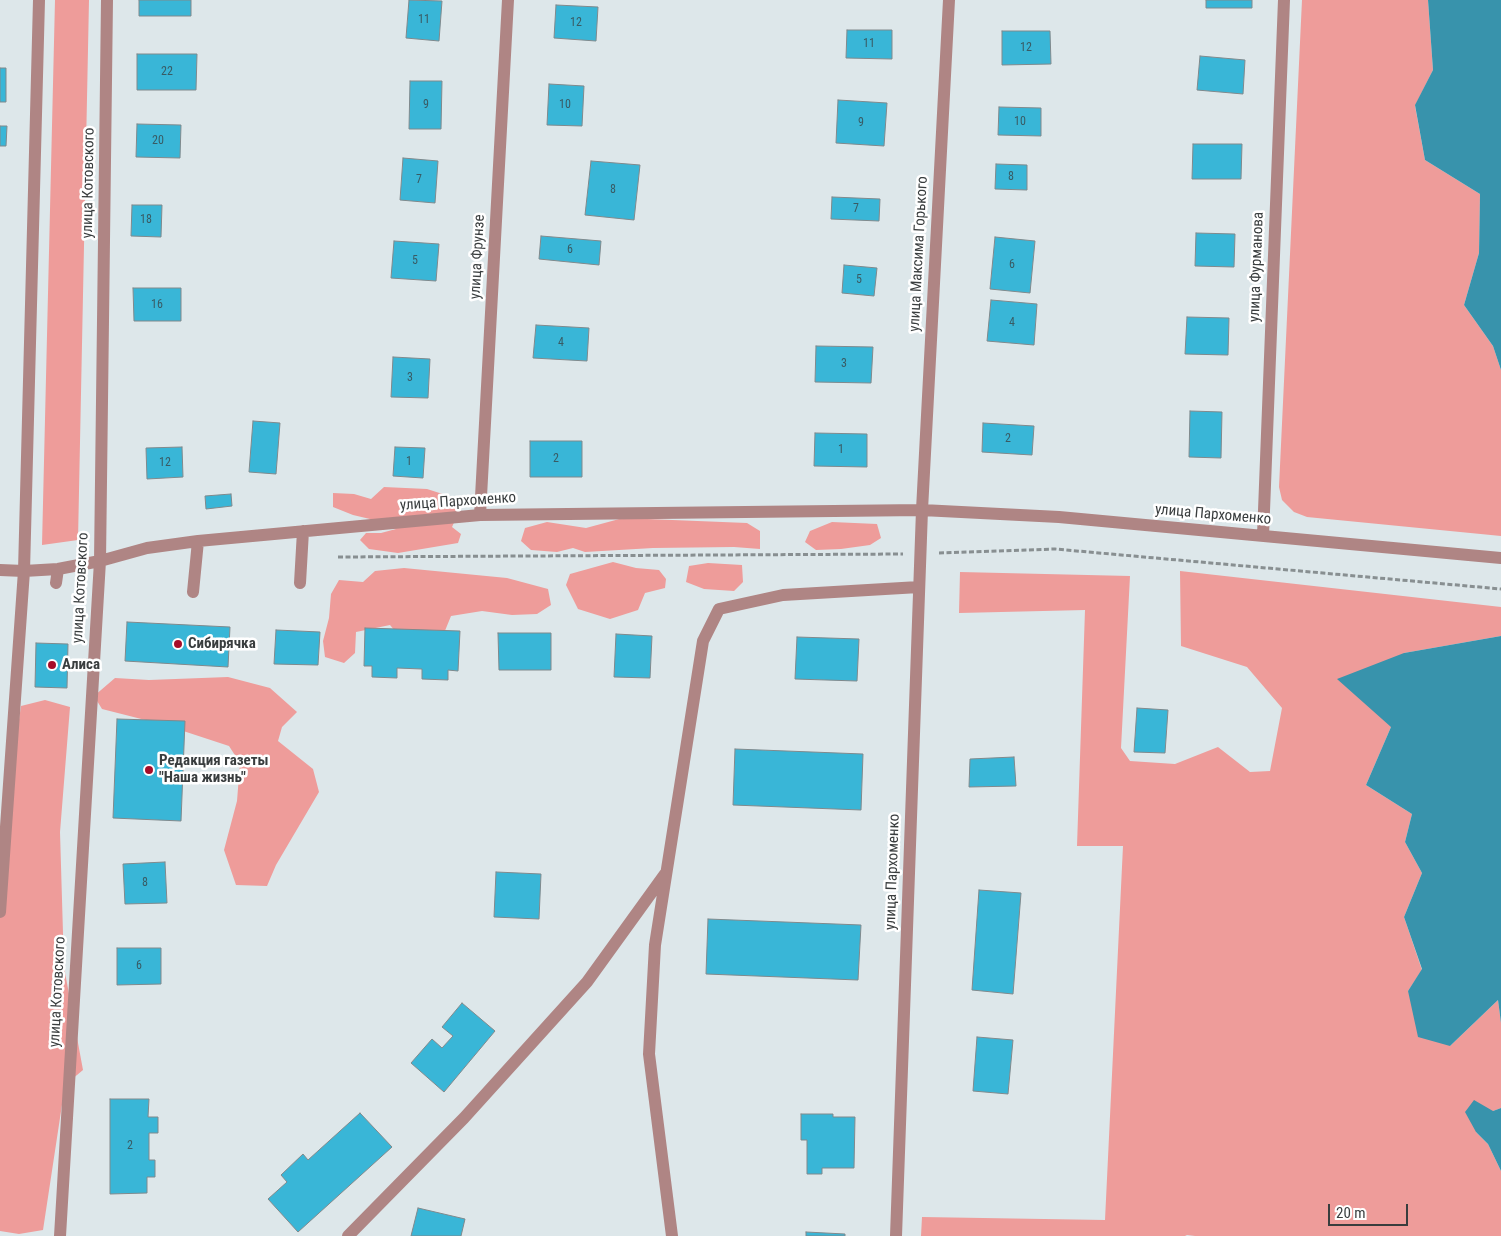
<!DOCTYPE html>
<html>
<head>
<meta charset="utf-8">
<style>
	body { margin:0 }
	#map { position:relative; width:1501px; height:1236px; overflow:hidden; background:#dde7ea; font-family:"Roboto Condensed",sans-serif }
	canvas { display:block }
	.scale { position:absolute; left:1328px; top:1204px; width:80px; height:22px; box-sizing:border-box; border:2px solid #393d3e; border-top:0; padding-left:6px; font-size:15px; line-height:18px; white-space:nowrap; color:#393d3e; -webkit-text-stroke:4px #fff; paint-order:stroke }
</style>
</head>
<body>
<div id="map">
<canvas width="1501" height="1236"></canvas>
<div class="scale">20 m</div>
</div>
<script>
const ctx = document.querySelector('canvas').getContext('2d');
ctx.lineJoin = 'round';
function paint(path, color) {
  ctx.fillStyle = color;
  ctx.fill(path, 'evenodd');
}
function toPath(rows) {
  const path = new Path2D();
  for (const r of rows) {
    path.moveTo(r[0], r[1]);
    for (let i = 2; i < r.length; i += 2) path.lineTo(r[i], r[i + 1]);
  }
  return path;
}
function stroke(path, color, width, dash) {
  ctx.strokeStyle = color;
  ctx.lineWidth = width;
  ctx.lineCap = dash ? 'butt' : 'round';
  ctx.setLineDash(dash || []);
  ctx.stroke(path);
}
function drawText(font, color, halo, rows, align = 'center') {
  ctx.font = font + ' "Roboto Condensed",sans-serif';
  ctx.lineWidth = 5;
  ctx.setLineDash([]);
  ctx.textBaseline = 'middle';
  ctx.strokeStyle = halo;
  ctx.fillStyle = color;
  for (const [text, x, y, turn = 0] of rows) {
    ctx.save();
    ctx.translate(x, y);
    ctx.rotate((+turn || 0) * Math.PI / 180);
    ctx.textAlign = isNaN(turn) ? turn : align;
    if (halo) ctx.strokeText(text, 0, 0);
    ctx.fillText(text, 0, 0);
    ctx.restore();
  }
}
paint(toPath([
	[55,0,89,0,78,540,42,545],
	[1302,0,1428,0,1433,70,1415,106,1425,160,1480,194,1479,253,1464,305,1493,346,1501,370,1501,536,1307,517,1294,512,1282,500,1279,487],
	[384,487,427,489,452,497,462,505,452,527,461,534,458,543,398,553,369,549,360,540,366,533,381,533,396,529,370,519,353,515,333,507,333,493,354,494,371,499],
	[623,518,747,523,760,531,760,549,734,547,653,548,585,552,573,548,557,552,531,550,521,541,525,528,547,522,586,528],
	[832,522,877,524,881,538,870,545,841,549,816,550,805,542,810,531],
	[613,562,636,568,659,570,666,579,665,588,645,593,638,610,610,619,578,609,566,585,570,574],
	[708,563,742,565,743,582,734,591,704,589,686,582,689,566],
	[404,568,507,578,548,589,551,605,537,614,512,615,482,611,451,616,440,643,403,641,390,625,356,632,355,653,344,663,325,657,323,641,329,618,331,594,339,580,363,582,375,571],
	[1180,571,1501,607,1501,636,1404,653,1391,727,1366,785,1412,814,1405,842,1422,873,1404,917,1422,970,1408,991,1450,1046,1498,1000,1501,1023,1501,1108,1493,1111,1476,1132,1488,1144,1501,1171,1501,1236,1195,1236,1187,1235,1185,1236,921,1236,922,1217,1105,1220,1123,846,1077,846,1085,610,959,613,960,572,1130,576,1121,748,1130,761,1175,764,1218,747,1250,772,1270,771,1282,708,1247,667,1181,646],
	[228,677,270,688,297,712,282,727,278,741,313,769,319,792,276,865,267,886,236,885,224,850,237,801,240,763,229,746,165,725,102,709,94,696,115,678,149,680],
	[45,700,70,707,60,832,64,967,83,1070,65,1085,43,1230,19,1234,0,1231,0,851,21,706]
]), '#ee9c9a');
paint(toPath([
	[1428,0,1501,0,1501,370,1493,346,1464,305,1479,253,1480,194,1425,160,1415,105,1433,70],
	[1501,636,1501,1023,1498,1000,1450,1046,1418,1037,1408,991,1422,969,1404,917,1422,873,1405,842,1412,814,1366,785,1391,727,1337,679,1404,653],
	[1474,1100,1493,1111,1501,1108,1501,1171,1488,1144,1476,1132,1465,1112]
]), '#3893ac');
const building = toPath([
	[139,0,191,0,191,16,139,16,139,0],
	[409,0,442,1,439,41,406,38,409,0],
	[1206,0,1252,0,1252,8,1206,8,1206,0],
	[556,5,598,7,596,41,554,38,556,5],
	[847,30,892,30,892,59,846,58,847,30],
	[1002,31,1050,31,1051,64,1002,65,1002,31],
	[137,54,197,54,196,90,137,90,137,54],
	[1200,56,1245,60,1243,94,1197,90,1200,56],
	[0,68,6,68,6,102,0,102,0,68],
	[410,81,442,81,441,129,409,129,410,81],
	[549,84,584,86,582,126,547,125,549,84],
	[838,100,887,103,884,146,836,143,838,100],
	[999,107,1041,108,1041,136,998,135,999,107],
	[137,124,181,125,180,158,136,157,137,124],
	[0,126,7,126,6,146,0,146,0,126],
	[1193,144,1242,144,1241,179,1192,179,1193,144],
	[403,158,438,161,435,203,400,200,403,158],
	[591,161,640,165,634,220,585,215,591,161],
	[996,164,1027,165,1027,190,995,189,996,164],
	[832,197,880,199,879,221,831,219,832,197],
	[132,205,162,205,161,237,131,236,132,205],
	[1196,233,1235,234,1234,267,1195,266,1196,233],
	[541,236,601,241,599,265,539,259,541,236],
	[995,237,1035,241,1030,293,990,289,995,237],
	[394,241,439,244,436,281,391,278,394,241],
	[844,265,877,268,874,296,842,293,844,265],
	[133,288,181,288,181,321,134,321,133,288],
	[991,300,1037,304,1034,345,987,341,991,300],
	[1187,317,1229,318,1228,355,1185,354,1187,317],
	[536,325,589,328,587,361,533,358,536,325],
	[816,346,873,347,871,383,815,382,816,346],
	[393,357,430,359,428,398,391,397,393,357],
	[1190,411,1222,412,1221,458,1189,457,1190,411],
	[253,421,280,423,276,474,249,472,253,421],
	[983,423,1034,426,1032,455,982,452,983,423],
	[815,433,867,434,867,467,814,466,815,433],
	[530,441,582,441,582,477,530,477,530,441],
	[182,447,183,477,147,479,146,448,182,447],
	[395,447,425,448,423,478,393,476,395,447],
	[231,494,232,506,206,509,205,496,231,494],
	[127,622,230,627,228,667,125,661,127,622],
	[365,628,460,631,458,671,448,670,448,680,422,679,422,669,397,668,397,678,372,677,372,666,364,666,365,628],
	[276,630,320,632,318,665,274,664,276,630],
	[498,633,551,633,551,670,499,670,498,633],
	[616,634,652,636,650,678,614,677,616,634],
	[797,637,859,639,857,681,795,679,797,637],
	[36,643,68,644,67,688,35,687,36,643],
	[1137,708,1168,710,1165,753,1134,752,1137,708],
	[117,719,185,721,181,821,113,818,117,719],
	[735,749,863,754,861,810,733,805,735,749],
	[1014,757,1016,786,969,787,970,759,1014,757],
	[165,862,167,903,125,904,123,864,165,862],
	[496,872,541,874,539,919,494,917,496,872],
	[979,890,1021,893,1013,994,972,990,979,890],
	[708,919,861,925,858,980,706,974,708,919],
	[117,948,161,948,161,984,117,985,117,948],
	[462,1003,495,1031,444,1092,411,1063,432,1039,442,1048,453,1036,442,1027,462,1003],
	[977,1037,1013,1040,1008,1094,973,1091,977,1037],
	[110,1099,149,1099,148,1117,158,1117,158,1133,149,1133,149,1160,155,1160,155,1177,147,1177,147,1193,110,1194,110,1099],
	[360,1113,392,1147,298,1232,268,1199,287,1182,281,1175,303,1154,308,1160,360,1113],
	[801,1114,833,1114,833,1117,855,1117,854,1168,822,1168,822,1174,807,1174,807,1140,801,1140,801,1114],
	[418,1208,465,1219,461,1236,411,1236,418,1208],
	[806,1232,845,1234,845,1236,806,1236,806,1232]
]);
paint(building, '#39b6d7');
stroke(building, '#80898c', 1);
stroke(toPath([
	[939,553,1055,549,1501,589],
	[338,557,903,554]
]), '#888f91', 3, [5, 2.5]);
stroke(toPath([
	[480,515,508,0],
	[1263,536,1284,0],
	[0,570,24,571,58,569,100,561,147,548,198,541,480,515,922,510,1059,517,1501,558],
	[56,583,58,569],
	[300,583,303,531],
	[193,592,198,541],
	[0,912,24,571,39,0],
	[60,1236,100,561,107,0],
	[348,1236,464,1118,587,982,665,874],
	[672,1236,649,1054,655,945,703,641,719,609,783,595,919,587],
	[896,1236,922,510,949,0]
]), '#af8584', 12);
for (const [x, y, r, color] of [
	[178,644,5,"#a60d29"],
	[52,665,5,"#a60d29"],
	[149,770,5,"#a60d29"]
]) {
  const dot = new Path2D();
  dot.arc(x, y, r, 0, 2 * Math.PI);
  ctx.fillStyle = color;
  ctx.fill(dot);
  stroke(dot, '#fff', 2);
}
drawText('12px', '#395b64', null, [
	["11",424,20],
	["12",576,23],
	["11",869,44],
	["12",1026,48],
	["22",167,72],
	["9",426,105],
	["10",565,105],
	["10",1020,122],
	["9",861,123],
	["20",158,141],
	["8",1011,177],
	["7",419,180],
	["8",613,190],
	["7",856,209],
	["18",146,220],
	["6",570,250],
	["5",415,261],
	["6",1012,265],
	["5",859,280],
	["16",157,305],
	["4",1012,323],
	["4",561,343],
	["3",844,364],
	["3",410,378],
	["2",1008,439],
	["1",841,450],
	["2",556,459],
	["1",409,462],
	["12",165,463],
	["8",145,883],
	["6",139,966],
	["2",130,1146]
]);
drawText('15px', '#393d3e', '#fff', [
	["улица Котовского",89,183,-89],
	["улица Максима Горького",919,254,-87],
	["улица Фрунзе",478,257,-87],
	["улица Фурманова",1257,267,-88],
	["улица Пархоменко",458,502,-4],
	["улица Пархоменко",1213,515,5],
	["улица Котовского",81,588,-87],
	["улица Пархоменко",893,872,-88],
	["улица Котовского",58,992,-87]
]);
drawText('bold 15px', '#393d3e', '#fff', [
	["Сибирячка",188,644],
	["Алиса",62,665],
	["Редакция газеты",159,761],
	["\"Наша жизнь\"",159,778]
], 'left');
</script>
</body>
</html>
